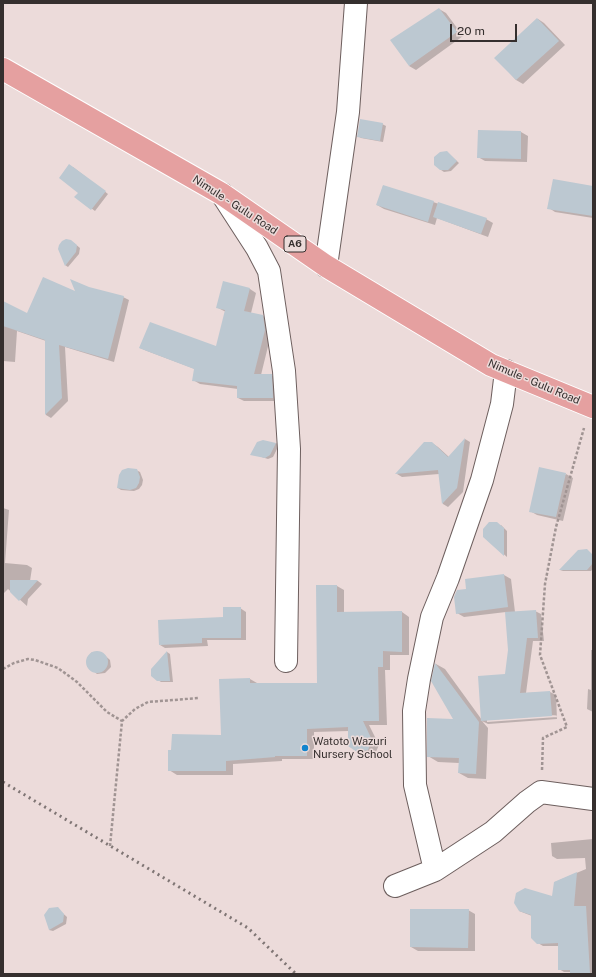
<!DOCTYPE html>
<html>
<head>
<meta charset="utf-8">
<style>
	body { margin:0 }
	#map { position:relative; width:596px; height:977px; overflow:hidden; background:#ecdbda; font-family:"Public Sans",sans-serif }
	canvas { display:block }
	.frame { position:absolute; inset:0; border:4px solid #352f2e; pointer-events:none }
	.scale { position:absolute; left:450px; top:24px; width:67px; height:18px; box-sizing:border-box; border:2px solid #352f2e; border-top:0; padding-left:5px; font-size:12px; line-height:14px; white-space:nowrap; color:#352f2e; -webkit-text-stroke:3px #ecdbda; paint-order:stroke }
</style>
</head>
<body>
<div id="map">
<canvas width="596" height="977"></canvas>
<div class="frame"></div>
<div class="scale">20 m</div>
</div>
<script>
const ctx = document.querySelector('canvas').getContext('2d');
ctx.lineJoin = 'round';
function paint(path, color) {
  ctx.fillStyle = color;
  ctx.fill(path, 'evenodd');
}
function toPath(rows) {
  const path = new Path2D();
  for (const r of rows) {
    if (r.length === 3) {
      path.moveTo(r[0] + r[2], r[1]);
      path.arc(r[0], r[1], r[2], 0, 2 * Math.PI);
      continue;
    }
    path.moveTo(r[0], r[1]);
    for (let i = 2; i < r.length; i += 2) path.lineTo(r[i], r[i + 1]);
  }
  return path;
}
function stroke(path, color, width, dash) {
  ctx.strokeStyle = color;
  ctx.lineWidth = width;
  ctx.lineCap = dash ? 'butt' : 'round';
  ctx.setLineDash(dash || []);
  ctx.stroke(path);
}
function drawText(font, color, halo, rows, align = 'center') {
  ctx.font = font + ' "Public Sans",sans-serif';
  ctx.lineWidth = 3;
  ctx.setLineDash([]);
  ctx.textBaseline = 'middle';
  ctx.strokeStyle = halo;
  ctx.fillStyle = color;
  for (const [text, x, y, turn = 0] of rows) {
    ctx.save();
    ctx.translate(x, y);
    ctx.rotate((+turn || 0) * Math.PI / 180);
    ctx.textAlign = isNaN(turn) ? turn : align;
    if (halo) ctx.strokeText(text, 0, 0);
    ctx.fillText(text, 0, 0);
    ctx.restore();
  }
}
paint(toPath([
	[439,9,446,13,463,36,416,70,409,66],
	[538,19,544,23,565,45,523,84,516,80,496,58],
	[382,124,386,126,383,142,361,138,358,136],
	[479,131,521,132,528,136,527,162,485,161,478,157],
	[447,152,459,163,451,171,444,172,441,170],
	[73,167,108,194,95,211,76,197,79,193],
	[383,186,486,219,493,223,488,237,437,218,435,225,384,209,377,205],
	[593,187,593,218,555,212,549,208],
	[74,243,80,248,79,254,68,267,65,265],
	[224,282,250,289,256,293,251,313,263,316,269,320,271,334,261,375,271,375,278,379,279,401,244,401,238,398,238,389,200,384,193,380,195,369,147,351,140,348,217,347,226,312,218,308],
	[88,288,123,297,129,300,114,362,65,347,68,401,51,418,46,415,46,341,17,331,15,362,3,361,3,306,27,315],
	[465,439,470,442,463,492,448,507,443,504,439,474,402,477,397,474,424,443,432,443,438,447,449,457],
	[276,443,279,445,273,457,268,459,252,454],
	[136,470,140,472,143,480,142,485,139,489,134,491,121,490,118,488],
	[566,474,573,478,563,521,537,515,530,511],
	[3,508,9,510,5,563,27,565,32,568,30,581,38,581,42,584,28,599,27,606,8,589,3,594],
	[501,525,507,531,507,557,484,537],
	[593,555,593,569,591,571,563,571,560,570],
	[504,575,511,579,515,612,535,611,541,614,544,641,533,641,526,693,550,692,556,695,557,719,488,724,482,721,488,728,486,779,468,778,459,773,459,763,438,762,428,756,455,720,432,681,436,664,445,669,482,720,506,675,509,650,506,612,464,617,457,613,467,590],
	[557,715,557,717,487,722,487,720],
	[337,586,344,590,344,613,402,612,409,617,409,655,390,655,390,670,385,670,387,725,369,725,379,745,375,754,365,756,358,752,349,731,314,732,314,759,282,759,282,761,233,764,233,775,177,775,169,770,222,736,220,680,250,679,257,683,318,684],
	[240,608,246,612,246,640,207,640,208,646,165,648,160,645,224,618],
	[591,650,593,650,593,712,587,709,588,689,591,690],
	[92,652,101,652,110,660,111,667,105,673,97,674,87,666,87,658],
	[167,652,170,654,173,682,161,682,158,680],
	[593,839,593,920,592,920,593,974,571,974,571,972,564,972,559,969,559,946,543,946,538,943,532,916,519,911,553,897,555,882,586,869,585,858,557,859,552,856,551,843],
	[57,908,67,917,66,924,53,931,49,930],
	[468,910,475,914,475,951,418,951,411,947]
]), '#0003');
paint(toPath([
	[439,8,457,32,409,66,390,40],
	[537,18,559,41,516,80,494,58],
	[360,119,383,123,380,141,357,137],
	[478,130,521,131,521,159,477,158],
	[447,151,457,161,448,170,440,170,434,165,434,157,440,152],
	[69,164,106,191,91,210,74,197,78,193,59,178],
	[553,179,593,186,593,216,547,209],
	[383,185,434,201,428,222,376,205],
	[438,202,487,218,481,234,433,217],
	[66,239,71,240,77,245,76,252,65,266,58,249,59,245,62,241],
	[43,277,75,291,70,279,89,287,124,296,108,359,59,345,62,398,45,415,45,340,3,326,3,301,27,313],
	[223,281,250,288,244,311,263,315,265,330,254,374,272,374,273,398,237,398,237,386,192,381,194,369,139,348,150,322,216,346,225,310,216,308],
	[465,438,457,488,442,504,438,470,395,474,424,442,432,442,448,457],
	[263,440,276,443,270,455,265,458,250,455,257,442],
	[539,467,566,473,556,517,529,512],
	[128,468,137,469,140,477,139,483,136,488,130,490,117,488,119,475,122,470],
	[489,522,497,522,504,528,504,556,483,537,483,529],
	[587,549,593,555,593,563,587,570,559,570,578,550],
	[504,574,508,607,456,614,454,597,457,590,466,589,465,579],
	[10,580,38,580,19,601,10,592],
	[316,585,337,585,337,612,402,611,402,652,383,651,383,667,378,667,379,721,363,721,372,740,368,750,357,752,348,746,348,727,307,729,307,756,275,756,275,757,226,761,226,771,168,771,168,750,171,750,172,734,221,735,219,679,250,678,250,683,317,683],
	[223,607,241,607,241,638,202,638,202,643,159,645,158,620,223,617],
	[536,610,538,638,527,638,520,693,550,691,552,716,481,721,478,676,505,674,508,650,505,612],
	[167,651,170,681,157,681,151,676,151,669],
	[97,662,11],
	[435,663,479,722,476,774,458,773,459,758,427,757,427,718,453,719,431,681],
	[577,872,574,906,586,906,590,974,570,974,570,970,558,970,558,943,537,944,531,938,531,915,519,911,514,903,516,893,525,888,552,896,554,882],
	[58,907,64,914,63,922,49,930,44,915,49,908],
	[410,909,469,909,468,948,410,947]
]), '#bcc8d1');
const minor = toPath([
	[222,194,257,248,269,271,284,371,289,449,286,661],
	[326,266,348,112,356,3],
	[435,870,415,785,414,711,419,679,432,617,448,578,482,480,502,404,506,371],
	[395,886,435,870,493,832,527,802,541,792,593,799]
]);
const major = toPath([
	[3,69,222,194,326,266,491,365,593,407]
]);
stroke(minor, '#6d5f5e', 24);
stroke(major, '#fff', 24);
stroke(toPath([
	[3,669,14,663,28,659,35,660,58,668,77,682,107,712,122,721],
	[542,770,543,738,567,727,540,655,545,584,556,527,584,428],
	[110,846,122,721,135,709,148,702,199,698]
]), '#a09493', 2.5, [3, 2]);
stroke(minor, '#fff', 22);
stroke(major, '#e5a0a0', 22);
stroke(toPath([
	[3,782,248,928,296,974]
]), '#7f7574', 3, [2, 4]);
for (const [x, y, r, color] of [
	[305,748,4,"#1184cd"]
]) {
  const dot = new Path2D();
  dot.arc(x, y, r, 0, 2 * Math.PI);
  ctx.fillStyle = color;
  ctx.fill(dot);
  stroke(dot, '#ecdbda', 1.5);
}
for (const [x, y, w] of [
	[295,244,22]
]) {
  const box = new Path2D();
  box.roundRect(x - w / 2, y - 8, w, 16, 3);
  ctx.fillStyle = '#ecdbda';
  ctx.fill(box);
  stroke(box, '#352f2e', 1);
}
drawText('bold 10px', '#352f2e', null, [
	["A6",295,244]
]);
drawText('11px', '#352f2e', '#ecdbda', [
	["Nimule - Gulu Road",235,205,33],
	["Nimule - Gulu Road",534,382,23]
]);
drawText('11px', '#352f2e', '#ecdbda', [
	["Watoto Wazuri",313,742],
	["Nursery School",313,755]
], 'left');
</script>
</body>
</html>
